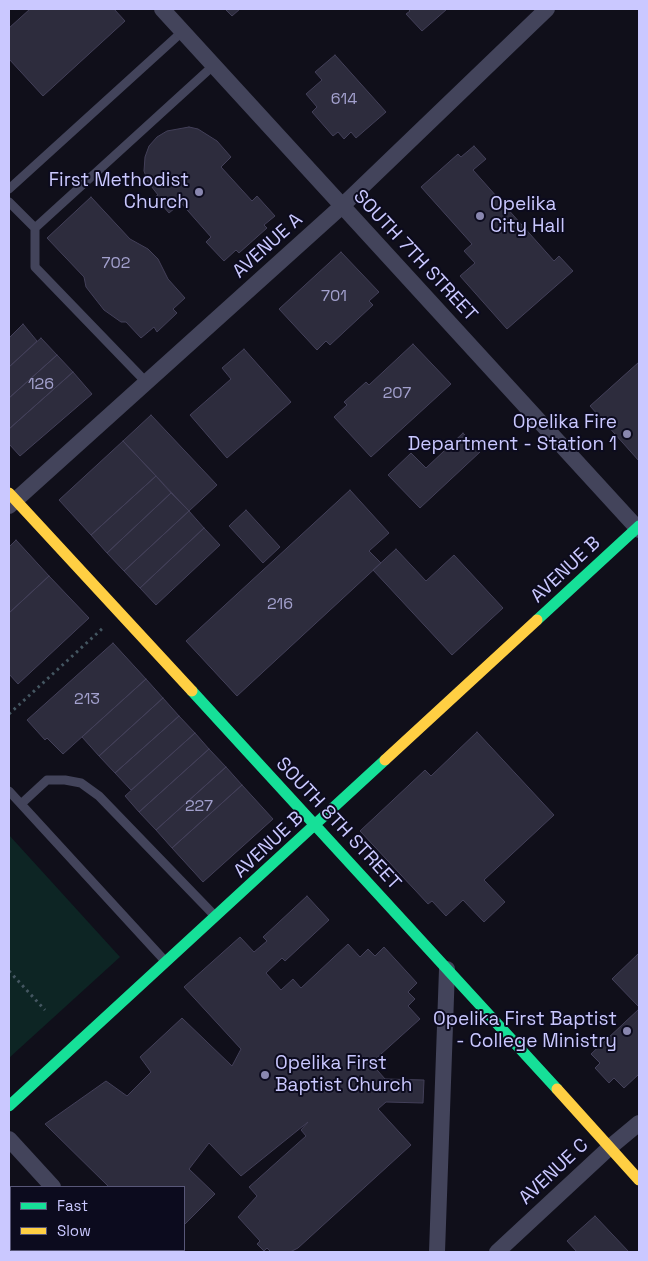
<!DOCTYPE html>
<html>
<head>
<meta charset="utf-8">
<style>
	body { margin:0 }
	#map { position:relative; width:648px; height:1261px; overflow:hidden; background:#100f1a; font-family:"Space Grotesk",sans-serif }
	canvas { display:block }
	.frame { position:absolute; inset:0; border:10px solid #cac8ff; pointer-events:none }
	.legend { position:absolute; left:10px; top:1186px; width:175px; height:65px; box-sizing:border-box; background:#0c0b1e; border:1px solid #585778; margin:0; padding:6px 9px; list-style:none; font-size:15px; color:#cac8ff }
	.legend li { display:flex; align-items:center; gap:10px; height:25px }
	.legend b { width:25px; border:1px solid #585778 }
</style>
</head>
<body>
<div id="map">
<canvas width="648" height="1261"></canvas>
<div class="frame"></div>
<ul class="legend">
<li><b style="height:6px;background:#16e098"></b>Fast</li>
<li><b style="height:6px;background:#ffcf43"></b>Slow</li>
</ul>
</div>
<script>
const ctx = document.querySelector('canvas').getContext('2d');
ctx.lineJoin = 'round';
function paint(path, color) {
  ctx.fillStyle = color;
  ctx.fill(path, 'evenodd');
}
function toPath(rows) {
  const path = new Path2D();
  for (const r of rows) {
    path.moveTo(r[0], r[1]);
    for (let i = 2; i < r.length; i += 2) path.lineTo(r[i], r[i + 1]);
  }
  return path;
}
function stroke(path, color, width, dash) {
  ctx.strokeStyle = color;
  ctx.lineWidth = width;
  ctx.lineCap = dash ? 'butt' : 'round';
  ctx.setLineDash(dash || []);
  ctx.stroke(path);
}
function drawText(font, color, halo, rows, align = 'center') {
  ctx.font = font + ' "Space Grotesk",sans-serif';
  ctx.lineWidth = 4;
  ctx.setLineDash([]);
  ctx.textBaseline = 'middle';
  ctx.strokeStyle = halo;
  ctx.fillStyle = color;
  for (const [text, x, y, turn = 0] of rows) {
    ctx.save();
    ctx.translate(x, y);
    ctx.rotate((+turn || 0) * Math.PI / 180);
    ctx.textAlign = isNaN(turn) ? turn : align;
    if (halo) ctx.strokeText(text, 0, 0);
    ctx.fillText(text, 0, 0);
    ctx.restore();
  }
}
paint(toPath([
	[9,835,120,957,9,1058]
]), '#0d2524');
const building = toPath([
	[30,9,114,9,125,21,43,96,9,59,9,28,30,9],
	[225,9,240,9,232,16,225,9],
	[408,9,447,9,422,31,406,14,410,11,408,9],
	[335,55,386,112,356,138,351,132,344,139,338,132,333,136,312,112,317,107,306,94,322,80,315,72,335,55],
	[189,127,198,129,217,141,231,157,221,167,252,201,257,196,275,216,264,225,267,228,239,253,236,250,224,261,206,242,211,237,181,203,169,213,155,197,158,195,148,182,144,171,145,157,149,146,157,137,167,131,189,127],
	[474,146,486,159,473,170,554,261,559,256,573,271,507,329,460,276,475,263,464,251,472,244,421,187,458,154,461,157,474,146],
	[91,197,130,239,148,249,158,259,168,279,185,298,173,309,177,313,157,332,154,327,141,338,126,322,121,322,104,310,86,287,84,277,47,238,91,197],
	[341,252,379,292,369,301,373,305,330,345,326,341,317,350,279,309,341,252],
	[23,324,37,341,9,367,9,338,23,324],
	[41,338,57,355,9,398,9,367,41,338],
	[413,344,451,384,371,457,334,417,347,405,344,402,366,382,369,385,413,344],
	[244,349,291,402,227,458,190,415,231,379,222,368,244,349],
	[57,355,73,372,9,429,9,398,57,355],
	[639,362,639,461,590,406,639,362],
	[73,372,92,394,20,456,9,444,9,429,73,372],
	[151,415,217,485,189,511,123,441,151,415],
	[463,433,480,452,420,508,388,475,411,453,426,468,463,433],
	[123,441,156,476,91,535,59,500,123,441],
	[156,476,171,493,107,553,91,535,156,476],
	[350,490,389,533,369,551,381,563,237,696,186,641,350,490],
	[171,493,189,511,124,571,107,553,171,493],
	[246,510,280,547,263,563,229,526,246,510],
	[189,511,204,528,140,588,124,571,189,511],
	[204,528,220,545,156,605,140,588,204,528],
	[16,540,49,576,9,613,9,547,16,540],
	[396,549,426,581,454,555,503,608,452,655,373,570,396,549],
	[49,576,89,618,18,684,9,674,9,613,49,576],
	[113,643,146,679,63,754,47,738,45,740,27,720,113,643],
	[146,679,163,698,99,756,82,737,146,679],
	[163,698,179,716,115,773,99,756,163,698],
	[179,716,195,733,131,790,115,773,179,716],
	[477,732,554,815,484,880,505,902,484,922,463,900,446,916,432,901,428,904,360,831,425,770,431,776,477,732],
	[195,733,209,749,139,812,125,796,195,733],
	[209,749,226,767,156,830,139,812,209,749],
	[226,767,242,785,172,848,156,830,226,767],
	[242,785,273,819,203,882,172,848,242,785],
	[307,896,329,920,285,961,282,958,266,973,281,990,293,979,301,988,348,944,360,957,368,949,375,956,384,947,417,983,408,992,415,999,408,1006,420,1019,371,1063,385,1079,424,1080,423,1103,386,1102,378,1109,411,1145,298,1248,290,1252,271,1252,267,1248,264,1251,257,1244,260,1241,238,1217,257,1196,249,1187,306,1136,301,1130,308,1122,241,1176,209,1143,189,1169,215,1194,184,1225,184,1187,109,1187,45,1124,106,1081,127,1096,151,1072,140,1057,182,1018,232,1066,241,1049,184,987,240,937,254,952,267,941,263,937,307,896],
	[639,953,639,1007,612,979,639,953],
	[639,1009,639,1074,624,1088,614,1078,609,1083,595,1068,600,1063,591,1054,639,1009],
	[595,1216,629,1252,577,1252,567,1241,595,1216]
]);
paint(building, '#2d2c3d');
stroke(building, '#434059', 1);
stroke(toPath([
	[9,714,104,627],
	[9,971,45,1010]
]), '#445661', 3, [2.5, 4]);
stroke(toPath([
	[9,189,183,31],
	[9,202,35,228,35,267,146,382],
	[35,228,214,65],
	[9,791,166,962],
	[21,804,47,780,65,780,81,783,99,796,214,915]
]), '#43445b', 9);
stroke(toPath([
	[162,9,639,530],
	[9,506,342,206,547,9],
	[9,1139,53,1187],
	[110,1250,112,1252],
	[437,1252,447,969],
	[497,1252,609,1148,639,1123]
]), '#43445b', 16);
stroke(toPath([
	[537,620,639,526],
	[192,691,557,1089],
	[9,1106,385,760]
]), '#16e098', 11);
stroke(toPath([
	[9,493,192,691],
	[385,760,537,620],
	[557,1089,639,1180]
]), '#ffcf43', 11);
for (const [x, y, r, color] of [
	[199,192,5,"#8987af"],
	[480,216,5,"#8987af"],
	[627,434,5,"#8987af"],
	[627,1031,5,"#8987af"],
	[265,1075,5,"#8987af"]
]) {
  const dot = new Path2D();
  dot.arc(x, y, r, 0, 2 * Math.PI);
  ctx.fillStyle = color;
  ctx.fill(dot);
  stroke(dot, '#0c0b1e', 2);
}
drawText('16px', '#a3a1ce', null, [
	["614",344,100],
	["702",116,264],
	["701",334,297],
	["126",41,385],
	["207",397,394],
	["216",280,605],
	["213",87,700],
	["227",199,807]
]);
drawText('19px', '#cac8ff', '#0c0b1e', [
	["First Methodist",189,181],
	["Church",189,203],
	["Opelika",490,205,"left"],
	["City Hall",490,227,"left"],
	["Opelika Fire",617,423],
	["Department - Station 1",617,445],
	["Opelika First Baptist",617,1020],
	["- College Ministry",617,1042],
	["Opelika First",275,1064,"left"],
	["Baptist Church",275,1086,"left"]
], 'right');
drawText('19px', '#cac8ff', '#0c0b1e', [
	["AVENUE A",268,246,-42],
	["SOUTH 7TH STREET",415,256,47],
	["AVENUE B",566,570,-43],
	["SOUTH 8TH STREET",338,824,47],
	["AVENUE B",269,845,-43],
	["AVENUE C",554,1172,-43]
]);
</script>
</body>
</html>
